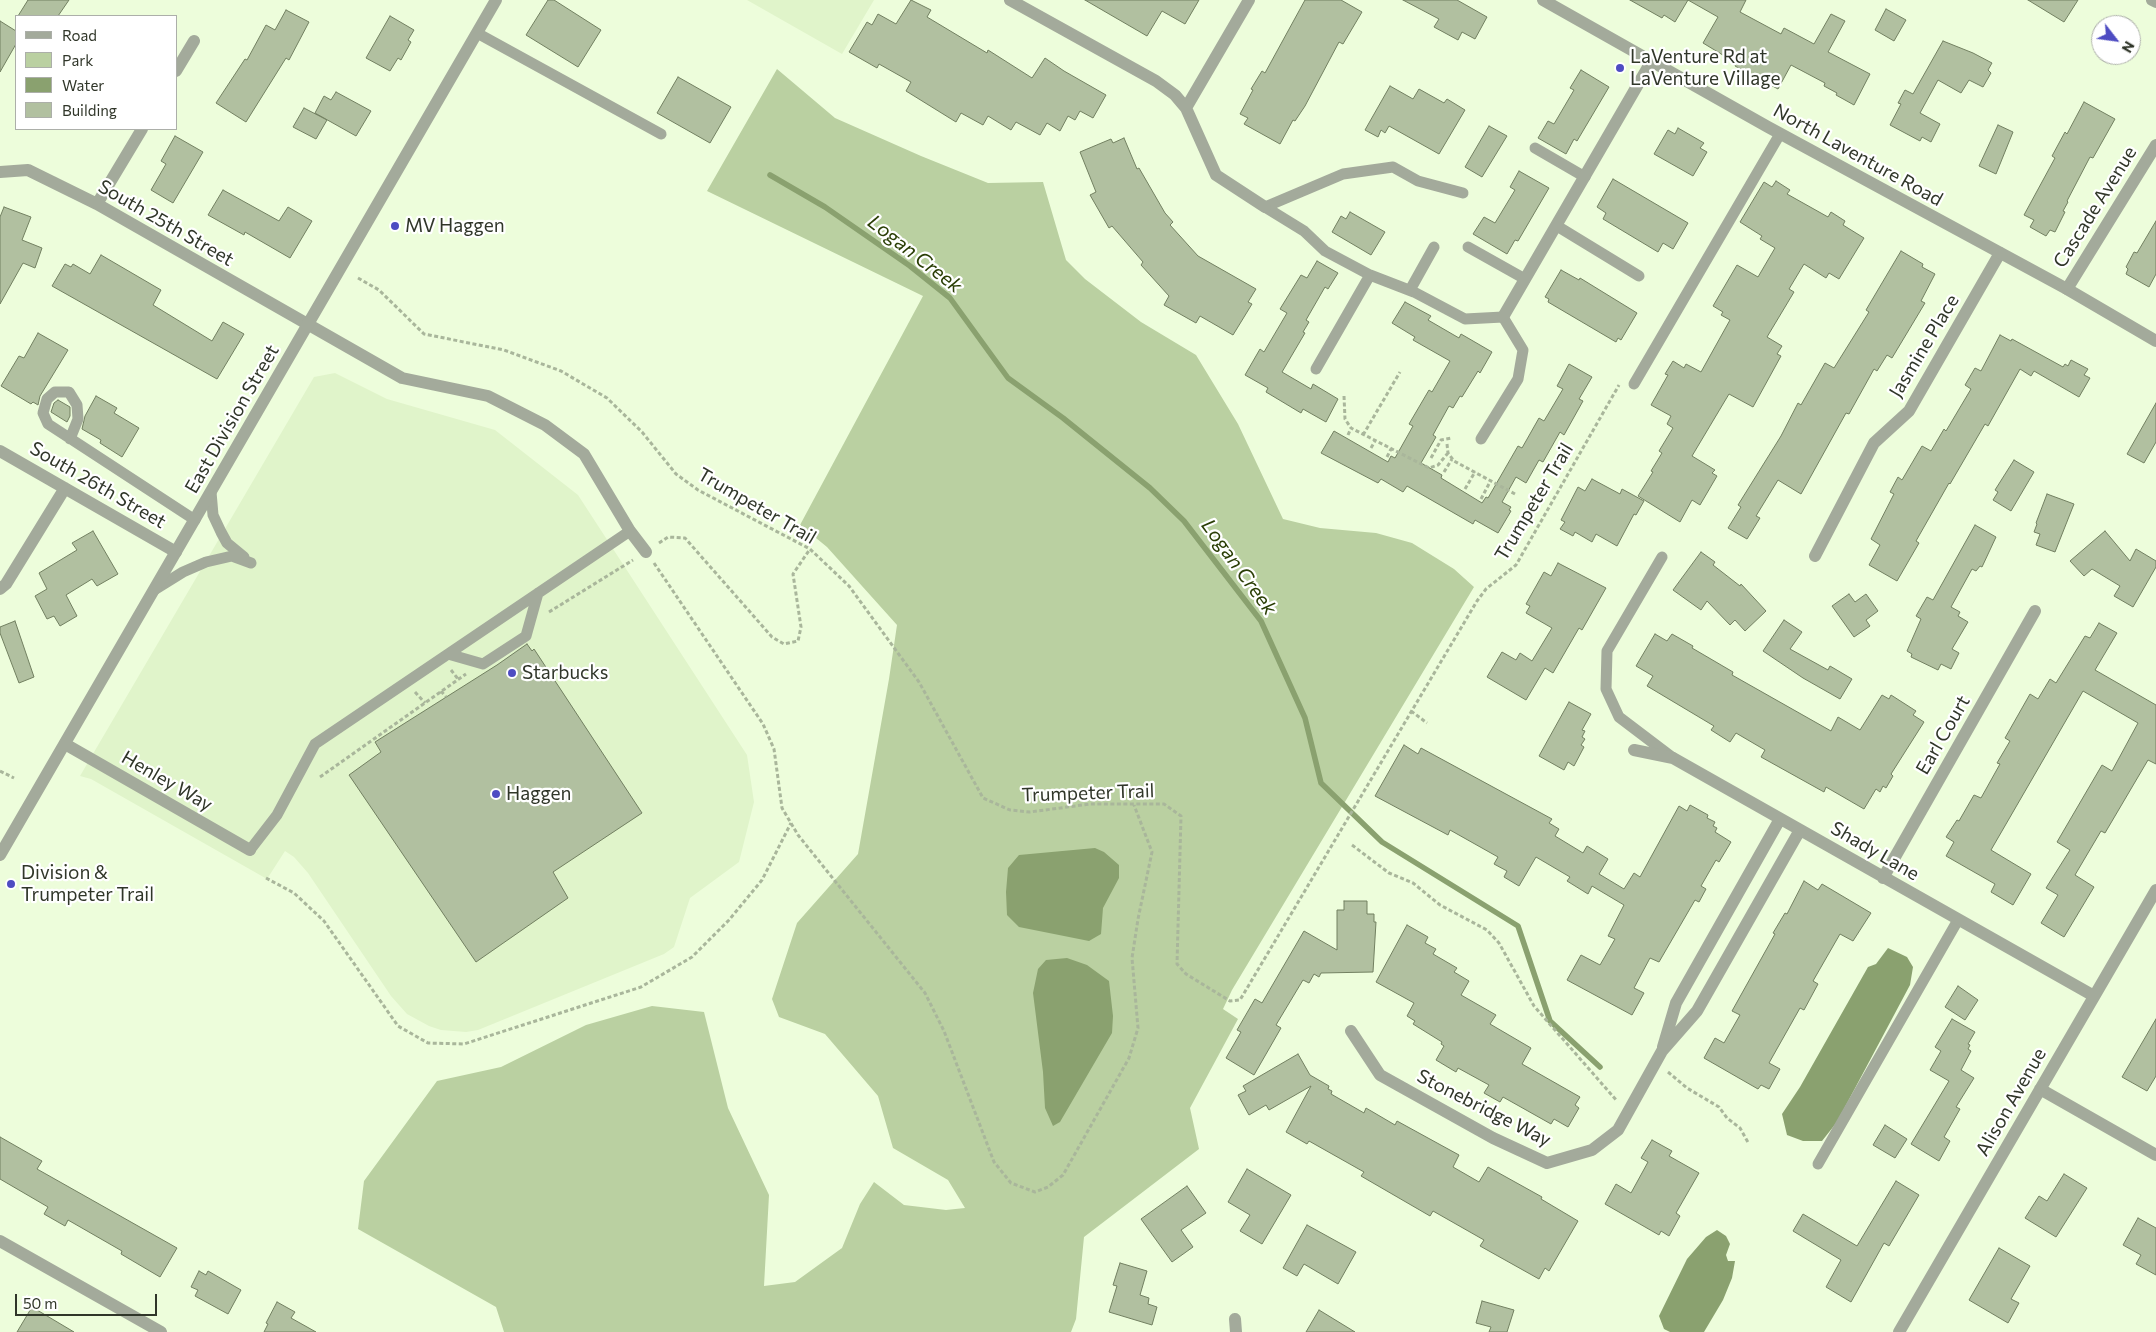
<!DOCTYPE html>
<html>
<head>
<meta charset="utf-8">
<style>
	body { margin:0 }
	#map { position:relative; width:2156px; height:1332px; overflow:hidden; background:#edfddb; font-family:Commissioner,sans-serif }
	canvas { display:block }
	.legend { position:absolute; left:15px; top:15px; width:162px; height:115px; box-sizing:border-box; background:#fff; border:1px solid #acafa9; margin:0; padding:6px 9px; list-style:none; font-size:15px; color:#303629 }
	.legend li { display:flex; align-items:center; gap:10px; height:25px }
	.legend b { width:25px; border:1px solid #acafa9 }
	.north { position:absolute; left:2091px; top:15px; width:50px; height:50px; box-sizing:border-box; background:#fff; border:1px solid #acafa9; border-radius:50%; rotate:120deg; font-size:14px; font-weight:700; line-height:20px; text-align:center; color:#303629 }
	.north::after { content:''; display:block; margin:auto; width:18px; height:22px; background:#4e4cc2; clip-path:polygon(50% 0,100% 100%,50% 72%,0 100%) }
	.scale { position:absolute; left:15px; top:1294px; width:142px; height:22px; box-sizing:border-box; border:2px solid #303629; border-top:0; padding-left:6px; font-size:15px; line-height:18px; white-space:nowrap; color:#303629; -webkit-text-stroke:4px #fff; paint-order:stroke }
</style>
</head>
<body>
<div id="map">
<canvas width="2156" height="1332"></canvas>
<ul class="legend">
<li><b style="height:6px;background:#a3aa9b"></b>Road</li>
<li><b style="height:14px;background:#bad0a1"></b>Park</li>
<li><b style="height:14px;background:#8aa16f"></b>Water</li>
<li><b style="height:14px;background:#b1c0a0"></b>Building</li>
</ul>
<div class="north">N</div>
<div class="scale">50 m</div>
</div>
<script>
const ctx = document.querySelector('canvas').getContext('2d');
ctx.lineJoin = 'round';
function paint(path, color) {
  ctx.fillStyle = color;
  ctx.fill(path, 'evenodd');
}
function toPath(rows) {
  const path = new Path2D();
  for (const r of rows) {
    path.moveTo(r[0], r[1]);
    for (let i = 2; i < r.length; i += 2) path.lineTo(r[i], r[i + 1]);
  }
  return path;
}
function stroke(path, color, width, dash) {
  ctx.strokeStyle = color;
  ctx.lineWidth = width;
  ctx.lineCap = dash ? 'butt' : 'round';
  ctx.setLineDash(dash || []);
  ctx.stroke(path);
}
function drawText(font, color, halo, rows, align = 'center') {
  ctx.font = font + ' Commissioner,sans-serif';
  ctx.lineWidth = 4.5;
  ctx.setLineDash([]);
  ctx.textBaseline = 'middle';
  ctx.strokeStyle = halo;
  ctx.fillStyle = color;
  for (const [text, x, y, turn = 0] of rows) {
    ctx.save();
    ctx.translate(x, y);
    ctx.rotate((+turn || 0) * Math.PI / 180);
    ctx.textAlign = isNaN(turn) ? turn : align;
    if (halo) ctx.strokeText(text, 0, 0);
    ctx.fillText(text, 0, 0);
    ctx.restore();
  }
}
paint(toPath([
	[747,0,874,0,842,54],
	[335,373,387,399,495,430,578,495,747,755,754,802,739,862,690,898,674,947,664,954,478,1030,466,1032,441,1030,429,1026,407,1014,391,996,308,873,294,857,285,851,267,879,91,779,80,776,314,377]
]), '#e0f4ca');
paint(toPath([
	[777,69,835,118,921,156,988,183,1043,182,1066,260,1085,279,1141,322,1196,355,1238,424,1283,519,1320,528,1376,533,1412,543,1454,569,1474,587,1232,990,1223,1009,1238,1019,1190,1108,1199,1149,1084,1237,1076,1319,1071,1332,504,1332,496,1307,358,1229,364,1181,437,1081,501,1067,586,1025,652,1006,704,1012,728,1108,769,1195,764,1286,795,1282,842,1248,860,1204,874,1182,904,1205,946,1210,965,1208,948,1180,893,1148,878,1096,825,1034,779,1017,772,999,797,923,858,854,889,679,897,625,827,547,800,525,923,296,707,191]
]), '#bad0a1');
paint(toPath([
	[1095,848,1104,852,1119,865,1119,878,1103,908,1101,934,1089,941,1019,927,1007,915,1006,892,1008,868,1019,855],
	[1888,948,1907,957,1913,967,1910,985,1837,1122,1822,1141,1803,1141,1787,1135,1782,1114,1800,1087,1868,967,1876,964],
	[1067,958,1087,965,1109,981,1113,1016,1112,1033,1060,1122,1053,1126,1045,1108,1043,1072,1033,993,1038,969,1046,960],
	[1717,1230,1726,1236,1730,1244,1726,1255,1728,1261,1735,1261,1732,1278,1723,1300,1704,1332,1670,1332,1664,1329,1659,1316,1687,1259,1706,1237]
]), '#8aa16f');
stroke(toPath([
	[770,175,825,207,910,266,950,298,1008,378,1063,418,1150,488,1184,521,1261,621,1305,718,1321,783,1382,842,1518,926,1550,1021,1600,1067]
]), '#8aa16f', 5.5);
const building = toPath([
	[28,0,69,0,58,16,18,16,28,0],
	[548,0,554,0,601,30,578,67,526,35,548,0],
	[911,0,931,10,927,17,987,53,988,50,1032,78,1045,58,1064,71,1106,95,1093,118,1080,111,1075,120,1068,116,1060,131,1047,123,1040,135,1016,122,1011,130,988,116,983,125,961,113,956,122,906,91,911,82,879,64,877,68,849,52,867,22,872,25,878,14,896,24,911,0],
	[1085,0,1199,0,1185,24,1162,11,1147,36,1085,0],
	[1305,0,1341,0,1362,12,1343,44,1339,42,1305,106,1295,121,1293,120,1280,144,1244,124,1248,118,1240,114,1253,90,1251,89,1262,71,1265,73,1305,0],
	[1403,0,1457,0,1487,17,1475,39,1462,32,1458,40,1434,27,1439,19,1403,0],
	[1630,0,1688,0,1675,22,1664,15,1662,18,1630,0],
	[1688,0,1746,0,1740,12,1781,34,1784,28,1814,44,1831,14,1845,21,1828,52,1870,74,1854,105,1836,95,1837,93,1824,86,1825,83,1791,65,1778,89,1735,66,1736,63,1703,43,1718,17,1688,0],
	[2028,0,2078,0,2064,22,2028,0],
	[1886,9,1906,20,1894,41,1875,30,1886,9],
	[286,10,309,22,289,60,286,58,246,122,216,103,245,59,247,60,266,25,275,30,286,10],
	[390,16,414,30,408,40,411,42,401,60,398,58,390,71,366,58,390,16],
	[0,21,16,31,16,44,0,72,0,21],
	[1943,41,1973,53,1992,63,1988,70,1991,73,1983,87,1969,80,1961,93,1938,80,1920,113,1940,124,1931,142,1922,137,1920,141,1890,125,1901,104,1898,103,1905,90,1913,94,1943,41],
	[1581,70,1609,87,1577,141,1574,139,1566,154,1538,138,1548,121,1554,124,1574,90,1570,88,1581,70],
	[678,77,731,107,710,143,657,113,678,77],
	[1390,86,1413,99,1419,89,1444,103,1447,99,1465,110,1439,154,1389,126,1385,133,1381,130,1378,137,1365,130,1390,86],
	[336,92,371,111,356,136,315,113,324,96,331,100,336,92],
	[2084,102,2115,119,2093,158,2090,157,2067,201,2068,202,2063,211,2065,212,2055,232,2050,230,2046,236,2030,227,2034,220,2024,215,2055,158,2052,156,2065,132,2067,134,2084,102],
	[304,108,327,120,316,139,293,127,304,108],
	[1998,125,2013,132,1996,174,1979,166,1998,125],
	[1489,126,1507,136,1482,177,1465,167,1489,126],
	[1678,128,1704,143,1700,148,1707,152,1693,176,1654,154,1668,130,1675,134,1678,128],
	[175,136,203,152,173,203,151,190,166,164,161,161,175,136],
	[1124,138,1137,169,1139,168,1165,213,1173,222,1170,225,1198,256,1256,289,1248,302,1252,304,1233,335,1200,316,1196,323,1164,305,1169,296,1141,265,1143,262,1112,226,1109,228,1090,195,1096,192,1080,152,1111,139,1113,143,1124,138],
	[1519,171,1549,188,1518,241,1515,240,1507,254,1473,234,1484,217,1495,223,1515,190,1510,187,1519,171],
	[1613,179,1688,223,1673,249,1663,243,1658,252,1603,219,1606,213,1597,207,1613,179],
	[1776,181,1790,190,1787,194,1828,217,1831,212,1845,221,1843,225,1864,238,1839,279,1829,273,1826,278,1804,264,1789,289,1794,292,1767,337,1782,346,1777,354,1781,356,1753,407,1729,394,1692,456,1715,470,1712,473,1717,476,1700,505,1692,500,1680,522,1638,496,1653,472,1651,471,1662,453,1659,451,1673,428,1667,424,1671,416,1651,405,1668,375,1665,374,1673,361,1684,368,1686,364,1701,372,1730,320,1721,315,1723,312,1713,306,1737,265,1758,277,1775,248,1760,239,1762,236,1740,222,1764,182,1772,187,1776,181],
	[223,190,279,221,288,207,312,221,290,258,245,232,244,235,208,215,223,190],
	[4,207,31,217,22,240,42,248,35,268,23,263,0,304,0,217,4,207],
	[1350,212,1385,232,1371,255,1332,232,1341,216,1346,219,1350,212],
	[2156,221,2156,274,2149,287,2126,274,2128,269,2126,267,2134,252,2137,253,2156,221],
	[1901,251,1923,264,1922,267,1935,274,1921,301,1925,303,1892,358,1887,355,1877,371,1874,369,1849,414,1846,413,1801,494,1778,480,1756,516,1760,518,1747,539,1728,528,1741,507,1738,505,1781,436,1798,403,1801,405,1825,363,1834,368,1869,312,1866,310,1901,251],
	[101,255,161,290,153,305,212,341,223,322,244,334,217,379,52,286,65,264,71,267,73,264,90,274,101,255],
	[1317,261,1338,273,1328,289,1325,287,1306,320,1309,322,1303,332,1305,333,1282,372,1311,389,1313,384,1338,399,1326,422,1303,409,1301,413,1266,392,1268,388,1245,375,1260,349,1264,352,1287,313,1280,309,1301,275,1307,278,1317,261],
	[1561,270,1579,280,1580,278,1637,313,1621,340,1618,338,1616,342,1548,302,1549,299,1545,297,1561,270],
	[1405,302,1431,316,1428,320,1459,338,1461,334,1492,352,1480,373,1478,371,1462,397,1460,396,1453,408,1449,406,1433,435,1436,437,1421,463,1442,475,1441,478,1482,503,1486,497,1488,498,1518,446,1522,448,1539,418,1544,421,1563,389,1557,386,1569,364,1592,377,1579,399,1583,401,1564,435,1560,432,1543,462,1539,460,1526,483,1516,477,1502,502,1511,507,1509,510,1511,511,1498,533,1475,520,1473,524,1407,486,1403,492,1381,479,1378,483,1321,453,1334,431,1388,462,1391,456,1395,458,1413,426,1409,424,1429,390,1432,392,1450,361,1413,340,1415,337,1392,323,1405,302],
	[38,333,68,350,40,396,38,405,33,402,31,404,1,386,19,356,24,358,38,333],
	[2000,335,2011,341,2012,339,2063,367,2065,364,2068,366,2071,360,2088,369,2084,375,2090,378,2079,397,2034,371,2031,376,2020,369,1988,426,1985,424,1950,484,1949,483,1916,541,1919,543,1897,581,1869,565,1880,545,1871,539,1894,494,1890,492,1898,477,1902,480,1922,446,1931,451,1944,429,1946,431,1971,389,1965,385,1975,368,1981,371,2000,335],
	[96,396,117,408,114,413,139,428,122,457,100,443,101,440,82,429,85,416,96,396],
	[58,400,70,407,70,416,67,422,51,412,54,403,58,400],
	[2156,403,2156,442,2144,463,2127,454,2156,403],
	[2014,460,2034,472,2011,511,1993,500,1998,492,1995,490,2014,460],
	[1592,479,1620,494,1622,489,1644,501,1636,515,1634,514,1617,546,1596,534,1592,542,1575,532,1573,536,1560,529,1565,522,1561,520,1578,487,1585,491,1592,479],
	[2047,494,2074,504,2055,552,2036,545,2040,534,2034,532,2037,524,2036,523,2047,494],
	[1975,525,1996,537,1982,567,1980,566,1976,571,1972,569,1951,607,1960,612,1958,616,1968,622,1952,649,1959,653,1951,669,1941,664,1938,670,1911,657,1912,654,1907,651,1921,619,1916,616,1927,597,1933,600,1975,525],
	[93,531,118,574,97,586,92,579,66,595,77,616,60,626,54,616,47,619,35,596,47,589,39,573,77,550,72,543,93,531],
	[2105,531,2130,561,2136,549,2156,561,2156,567,2133,607,2114,596,2120,586,2092,569,2084,576,2070,561,2105,531],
	[1701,552,1715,562,1713,565,1740,586,1741,584,1766,611,1745,631,1735,620,1730,625,1707,601,1701,610,1673,590,1701,552],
	[1558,563,1606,588,1582,630,1579,628,1553,673,1545,668,1526,700,1487,677,1502,652,1516,660,1520,653,1532,661,1552,628,1526,613,1530,606,1526,604,1544,572,1551,576,1558,563],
	[1849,594,1855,602,1866,594,1878,611,1866,620,1870,626,1854,637,1832,606,1849,594],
	[1784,620,1802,632,1790,649,1828,670,1830,666,1852,679,1840,699,1803,678,1763,651,1784,620],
	[15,621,34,677,19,683,0,633,0,627,15,621],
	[2099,623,2117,633,2095,670,2156,705,2156,764,2148,760,2105,833,2101,831,2075,875,2094,887,2064,937,2041,923,2058,895,2046,888,2070,850,2057,842,2102,765,2112,771,2138,723,2083,691,1991,850,2031,874,2013,905,1991,892,1995,884,1946,856,1954,842,1946,837,1957,820,1959,821,1974,795,1981,798,2000,764,1997,763,2010,741,2005,738,2030,694,2038,699,2050,679,2056,683,2085,636,2090,638,2099,623],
	[1655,634,1667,641,1672,634,1693,646,1692,648,1733,672,1732,675,1831,731,1838,717,1860,730,1882,695,1889,699,1891,695,1916,711,1913,715,1924,722,1891,774,1893,776,1886,788,1883,786,1880,792,1876,789,1864,809,1826,787,1824,792,1761,757,1765,750,1736,733,1730,742,1711,730,1714,726,1647,686,1653,676,1636,666,1655,634],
	[527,644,532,651,534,649,642,813,553,872,568,898,476,962,349,775,381,752,375,742,497,665,527,644],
	[1569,702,1591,714,1582,730,1585,731,1582,737,1585,739,1581,745,1584,747,1574,766,1568,762,1564,770,1539,756,1569,702],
	[1404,745,1418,754,1421,748,1552,819,1549,823,1559,829,1555,836,1583,853,1587,846,1608,859,1599,874,1624,889,1634,873,1640,877,1679,806,1687,811,1690,805,1708,815,1707,818,1715,822,1713,826,1717,828,1715,832,1731,842,1719,862,1716,860,1701,886,1706,889,1699,902,1695,900,1659,962,1650,958,1634,988,1644,993,1632,1015,1567,980,1581,955,1600,965,1615,939,1608,936,1624,905,1592,886,1588,894,1567,881,1570,877,1536,857,1519,886,1504,877,1507,871,1494,864,1498,857,1450,830,1448,835,1375,796,1404,745],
	[1804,881,1818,890,1822,884,1871,913,1853,941,1840,934,1813,981,1818,984,1804,1010,1800,1008,1769,1063,1780,1069,1769,1089,1761,1085,1758,1089,1704,1058,1715,1038,1724,1043,1740,1015,1732,1011,1775,934,1773,933,1785,913,1787,914,1804,881],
	[1344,901,1367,901,1367,914,1374,914,1374,922,1376,922,1373,972,1321,973,1319,977,1314,974,1309,983,1303,980,1276,1025,1281,1028,1254,1075,1226,1058,1241,1032,1237,1030,1255,999,1262,1003,1304,931,1337,950,1337,910,1344,910,1344,901],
	[1407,925,1428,937,1425,943,1436,949,1433,954,1457,968,1454,972,1469,981,1461,995,1496,1015,1490,1024,1531,1048,1522,1064,1580,1097,1575,1105,1579,1108,1568,1127,1554,1119,1551,1124,1503,1097,1500,1102,1484,1093,1489,1085,1458,1068,1456,1072,1436,1060,1444,1046,1441,1044,1442,1042,1413,1024,1415,1021,1407,1016,1414,1003,1376,982,1407,925],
	[1958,986,1978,1000,1965,1020,1945,1007,1958,986],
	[1952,1019,1975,1032,1968,1044,1970,1045,1968,1049,1971,1051,1961,1070,1974,1078,1956,1107,1960,1109,1944,1137,1950,1141,1939,1161,1911,1144,1949,1081,1930,1070,1941,1051,1935,1047,1952,1019],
	[2156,1019,2156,1076,2147,1091,2122,1077,2156,1019],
	[1298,1054,1310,1075,1329,1086,1328,1089,1332,1091,1331,1094,1364,1113,1366,1108,1395,1125,1397,1121,1459,1155,1453,1167,1479,1182,1488,1167,1542,1197,1541,1199,1578,1221,1549,1271,1545,1268,1539,1279,1480,1246,1484,1240,1433,1211,1430,1216,1361,1176,1364,1172,1309,1141,1307,1144,1286,1132,1311,1086,1269,1110,1266,1105,1249,1115,1238,1095,1246,1091,1243,1086,1298,1054],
	[1885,1125,1907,1139,1895,1158,1873,1145,1885,1125],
	[0,1137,42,1161,37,1169,177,1248,160,1277,121,1254,122,1251,68,1220,65,1226,44,1214,48,1207,0,1179,0,1137],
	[1652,1140,1672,1151,1669,1156,1699,1173,1676,1213,1680,1216,1669,1236,1661,1231,1659,1235,1605,1204,1616,1184,1631,1193,1648,1162,1641,1158,1652,1140],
	[1247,1169,1291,1195,1262,1244,1240,1231,1250,1215,1228,1202,1247,1169],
	[2064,1174,2087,1188,2056,1237,2025,1218,2039,1196,2047,1201,2064,1174],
	[1896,1181,1919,1195,1889,1246,1884,1243,1851,1302,1826,1287,1841,1260,1793,1231,1803,1214,1857,1246,1896,1181],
	[1187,1186,1206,1213,1181,1230,1193,1247,1172,1262,1141,1219,1187,1186],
	[2138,1218,2156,1228,2156,1275,2136,1264,2141,1255,2123,1245,2138,1218],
	[1307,1225,1356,1252,1338,1284,1304,1264,1297,1276,1283,1268,1307,1225],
	[1999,1248,2030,1266,2011,1299,2019,1303,2008,1323,1969,1300,1999,1248],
	[1120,1263,1147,1271,1140,1295,1149,1298,1148,1304,1157,1307,1152,1325,1109,1312,1117,1286,1113,1285,1120,1263],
	[199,1271,206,1275,208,1271,241,1290,228,1314,195,1296,198,1290,191,1287,199,1271],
	[1482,1301,1514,1310,1507,1332,1489,1332,1491,1327,1476,1323,1482,1301],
	[277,1302,295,1312,291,1318,316,1332,264,1332,268,1324,266,1323,277,1302],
	[32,1307,74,1332,17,1332,32,1307],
	[1319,1310,1355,1332,1306,1332,1319,1310]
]);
paint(building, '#b1c0a0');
stroke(building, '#728061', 1);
stroke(toPath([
	[358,278,379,290,424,334,504,350,561,371,607,398,642,432,676,474,698,490,810,549,849,586,919,682,983,798,1010,810,1030,812,1090,804,1164,804,1181,816,1177,964,1186,974,1230,1001,1240,1000,1477,601,1486,589,1516,565,1619,385],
	[1344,396,1345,419,1351,428,1429,468,1438,465,1448,453],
	[1348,435,1351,428],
	[1363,435,1400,372],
	[1447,444,1448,453,1454,461,1515,494],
	[1371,448,1375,441],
	[1387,457,1391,449],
	[1431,458,1441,440,1451,438],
	[1444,472,1452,459],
	[1465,489,1475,472],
	[1481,499,1491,480],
	[659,543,668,537,685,538,772,637,784,644,798,641,801,627,793,574,810,549],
	[654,563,763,724,774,749,782,808,798,835,925,993,944,1031,994,1162,1011,1183,1035,1192,1048,1187,1063,1175,1129,1058,1138,1028,1132,958,1138,919,1152,852,1134,805],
	[549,612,633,560],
	[451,670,458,679],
	[441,691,446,697],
	[415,692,425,703],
	[1411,711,1427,723],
	[0,771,14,778],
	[320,777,466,674],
	[1352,845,1389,873,1413,883,1440,905,1487,930,1499,943,1534,1006,1617,1101],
	[266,878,294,893,324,921,398,1026,428,1043,464,1044,641,987,692,957,729,920,762,880,791,823],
	[1668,1072,1687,1088,1719,1107,1727,1118,1740,1128,1749,1144]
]), '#a9b69b', 3, [4, 2.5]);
stroke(toPath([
	[477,33,661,134],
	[1535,148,1585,177],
	[1265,207,1304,231,1325,251,1370,275,1414,292,1465,319,1503,317,1523,350,1518,379,1481,439],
	[1265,207,1343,174,1393,167,1418,181,1463,193],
	[1557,226,1639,276],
	[1468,247,1525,279],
	[1410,290,1434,247],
	[1316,369,1370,275],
	[1634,384,1780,134],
	[70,439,78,419,77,405,69,392,55,392,47,399,43,413,48,424,195,520],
	[211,492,213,515,221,532,227,543,244,557],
	[1662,557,1607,651,1606,689,1619,717,1673,758],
	[154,590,183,572,206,562,232,556,251,563],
	[448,654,483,664,526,636,538,593],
	[250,850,277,815,315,744,630,531],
	[1818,1164,1958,920]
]), '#a3aa9b', 11);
stroke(toPath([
	[1010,0,1156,81,1175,95,1186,108,1216,175,1265,207],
	[2152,0,2156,2],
	[176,71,194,41],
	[1186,108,1249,0],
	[0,172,28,170,97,204,402,378,488,396,545,425,584,454,630,531,646,552],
	[97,204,142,129],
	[2067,289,2156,145],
	[1503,317,1651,62],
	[0,451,176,552],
	[1815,556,1874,443,1909,411,2000,253],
	[0,589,6,584,65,488],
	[65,744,250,850],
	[1634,750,1673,758,2094,996],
	[1883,878,2035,611],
	[1351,1031,1380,1075,1493,1138,1547,1163,1592,1150,1618,1130,1662,1051,1697,1011,1800,830],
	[1663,1047,1676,1003,1780,819],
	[2040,1089,2156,1155],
	[0,1241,161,1332],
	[1235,1319,1236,1332],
	[1899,1332,2156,890]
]), '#a3aa9b', 12);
stroke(toPath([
	[1543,0,1768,127,2067,289,2156,341],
	[0,855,496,0]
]), '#a3aa9b', 12);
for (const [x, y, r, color] of [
	[1620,68,5,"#4e4cc2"],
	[395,226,5,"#4e4cc2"],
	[512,673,5,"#4e4cc2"],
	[496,794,5,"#4e4cc2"],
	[11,884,5,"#4e4cc2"]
]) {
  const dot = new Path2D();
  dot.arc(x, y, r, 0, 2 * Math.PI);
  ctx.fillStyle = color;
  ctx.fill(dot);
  stroke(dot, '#fff', 2);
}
drawText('19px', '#303629', '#fff', [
	["LaVenture Rd at",1630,57],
	["LaVenture Village",1630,79],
	["MV Haggen",405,226],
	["Starbucks",522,673],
	["Haggen",506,794],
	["Division &",21,873],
	["Trumpeter Trail",21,895]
], 'left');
drawText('19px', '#303629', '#fff', [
	["North Laventure Road",1858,155,29],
	["Cascade Avenue",2095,207,-58],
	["South 25th Street",166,223,30],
	["Jasmine Place",1924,346,-59],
	["East Division Street",232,419,-60],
	["South 26th Street",98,485,30],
	["Trumpeter Trail",1534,502,-59],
	["Trumpeter Trail",757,506,30],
	["Earl Court",1943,735,-60],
	["Henley Way",167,781,30],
	["Trumpeter Trail",1088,793,-2],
	["Shady Lane",1875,851,30],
	["Alison Avenue",2011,1102,-60],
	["Stonebridge Way",1484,1108,27]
]);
drawText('italic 20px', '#2a3e05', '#fff', [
	["Logan Creek",915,254,38],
	["Logan Creek",1239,567,54]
]);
</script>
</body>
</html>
